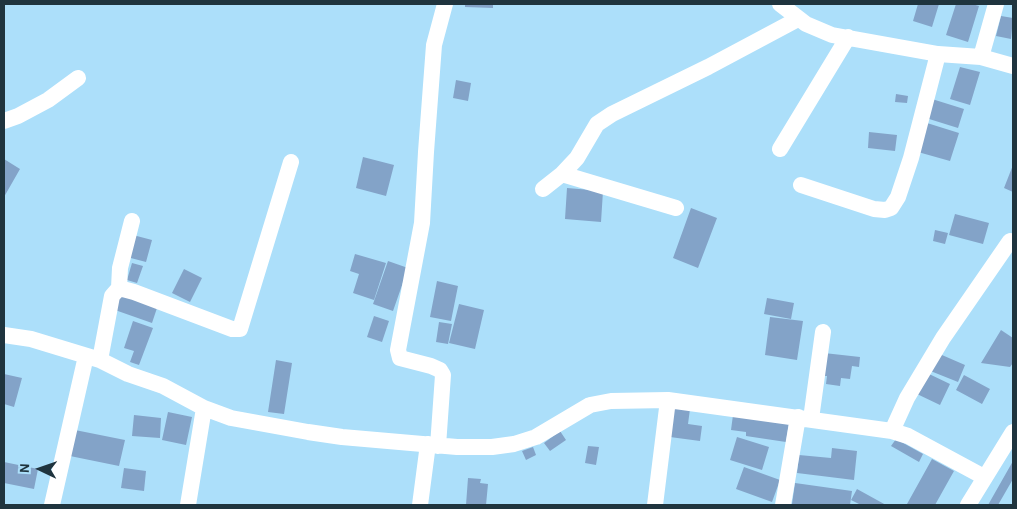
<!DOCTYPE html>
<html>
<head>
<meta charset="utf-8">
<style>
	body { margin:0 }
	#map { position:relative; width:1017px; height:509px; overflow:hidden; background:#acdffa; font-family:"Alegreya Sans",sans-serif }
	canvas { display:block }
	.frame { position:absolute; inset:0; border:5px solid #1f343e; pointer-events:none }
	.north { position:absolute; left:15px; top:444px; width:50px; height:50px; -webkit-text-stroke:4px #acdffa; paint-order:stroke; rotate:273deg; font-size:14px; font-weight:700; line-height:20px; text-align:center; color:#1f343e }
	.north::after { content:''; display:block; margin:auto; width:18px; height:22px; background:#1f343e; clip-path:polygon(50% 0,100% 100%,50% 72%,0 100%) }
</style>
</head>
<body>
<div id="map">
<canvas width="1017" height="509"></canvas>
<div class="frame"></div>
<div class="north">N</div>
</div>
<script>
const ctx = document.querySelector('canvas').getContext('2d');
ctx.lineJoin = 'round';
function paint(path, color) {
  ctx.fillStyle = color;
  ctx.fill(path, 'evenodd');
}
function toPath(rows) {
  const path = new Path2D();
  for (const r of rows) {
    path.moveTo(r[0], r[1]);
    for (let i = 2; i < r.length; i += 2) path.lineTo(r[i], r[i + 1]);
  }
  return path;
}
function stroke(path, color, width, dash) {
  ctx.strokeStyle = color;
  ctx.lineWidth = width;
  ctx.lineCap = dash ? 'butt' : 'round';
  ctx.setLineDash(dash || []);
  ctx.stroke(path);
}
paint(toPath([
	[465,4,493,4,493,8,465,7],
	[918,4,939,4,932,27,913,21],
	[956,4,972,4,979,6,968,42,946,35],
	[1001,16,1013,18,1011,39,996,36],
	[960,67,980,72,970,105,950,99],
	[456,80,471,83,468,101,453,98],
	[896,94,908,96,907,103,895,102],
	[932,99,964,109,958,128,926,118],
	[927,123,959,133,950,161,918,152],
	[869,132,897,135,895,151,868,148],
	[363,157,394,165,386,196,356,188],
	[4,159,20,169,4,197],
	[1013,165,1013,192,1004,188],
	[567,188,603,191,601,222,565,219],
	[691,208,717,218,698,268,673,258],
	[955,214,989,223,983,244,949,235],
	[935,230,948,233,945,244,933,241],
	[133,235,152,240,146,262,127,257],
	[355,254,386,263,374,300,353,293,359,274,350,271],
	[388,261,408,268,393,311,373,304],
	[132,263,143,266,137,283,127,280],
	[184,269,202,278,190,302,172,293],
	[437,281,458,286,451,321,430,317],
	[120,295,157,308,152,323,115,310],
	[767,298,794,303,791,319,764,314],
	[459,304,484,310,475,349,449,343],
	[374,316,389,321,382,342,367,337],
	[770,317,803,321,797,360,765,355],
	[133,321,153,328,139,365,130,362,134,351,124,348],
	[439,322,452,324,448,344,436,342],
	[1001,330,1013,338,1013,363,1010,367,981,363],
	[935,352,965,365,958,382,928,370],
	[824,353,860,357,859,367,852,366,850,379,841,378,840,386,826,384,827,376,821,376],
	[276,360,292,363,284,414,268,412],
	[927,373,950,384,940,405,917,394],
	[4,374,22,378,14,407,4,404],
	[964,375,990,389,982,404,956,390],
	[674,406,690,409,688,424,702,426,700,441,670,437],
	[168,412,192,417,186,445,162,440],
	[134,415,161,418,160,438,132,436],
	[733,415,789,423,786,442,746,436,746,432,731,430],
	[75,430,125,440,119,466,70,456],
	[560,431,566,440,550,451,544,443],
	[737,437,769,447,762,470,730,460],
	[896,439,923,454,919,462,891,446],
	[588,446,599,447,596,465,585,463],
	[533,447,536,455,526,460,522,451],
	[832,448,857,451,854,480,797,473,799,455,831,458],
	[932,459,954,471,935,505,909,505,907,504],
	[1013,461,1013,479,998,505,988,505],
	[4,462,38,469,34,489,4,483],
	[744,467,780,480,772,502,736,489],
	[124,468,146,471,144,491,121,488],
	[468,478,481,479,480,483,488,484,486,505,466,505],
	[795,483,852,491,850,505,803,505,792,504],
	[857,489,886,505,861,505,851,500]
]), '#83a3c8');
stroke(toPath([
	[780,4,806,24,832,35,938,54,981,57,1013,66],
	[981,57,996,4],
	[4,121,18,116,48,100,78,78],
	[780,149,848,37],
	[562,174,676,208],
	[801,185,874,209,885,210,891,208,898,197,911,158,938,54],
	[543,189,562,174,577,158,597,124,612,114,708,67,798,19],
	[119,288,120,268,132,221],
	[4,335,31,339,100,360,128,374,163,386,204,408,231,418,308,432,342,437,457,447,492,447,514,444,536,437,590,405,611,401,668,400,892,431,908,436,984,477],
	[100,360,112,296,119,288,134,292,232,329,240,329,291,162],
	[811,419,823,332],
	[892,431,907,398,943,338,1010,241],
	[438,446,443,375,440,370,431,366,400,358,398,350,422,223,426,152,434,45,445,4],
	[52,505,86,356],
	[188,505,204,408],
	[420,505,428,444],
	[655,505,668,400],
	[783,505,798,417],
	[968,505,1013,432]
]), '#fff', 16);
</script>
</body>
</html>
